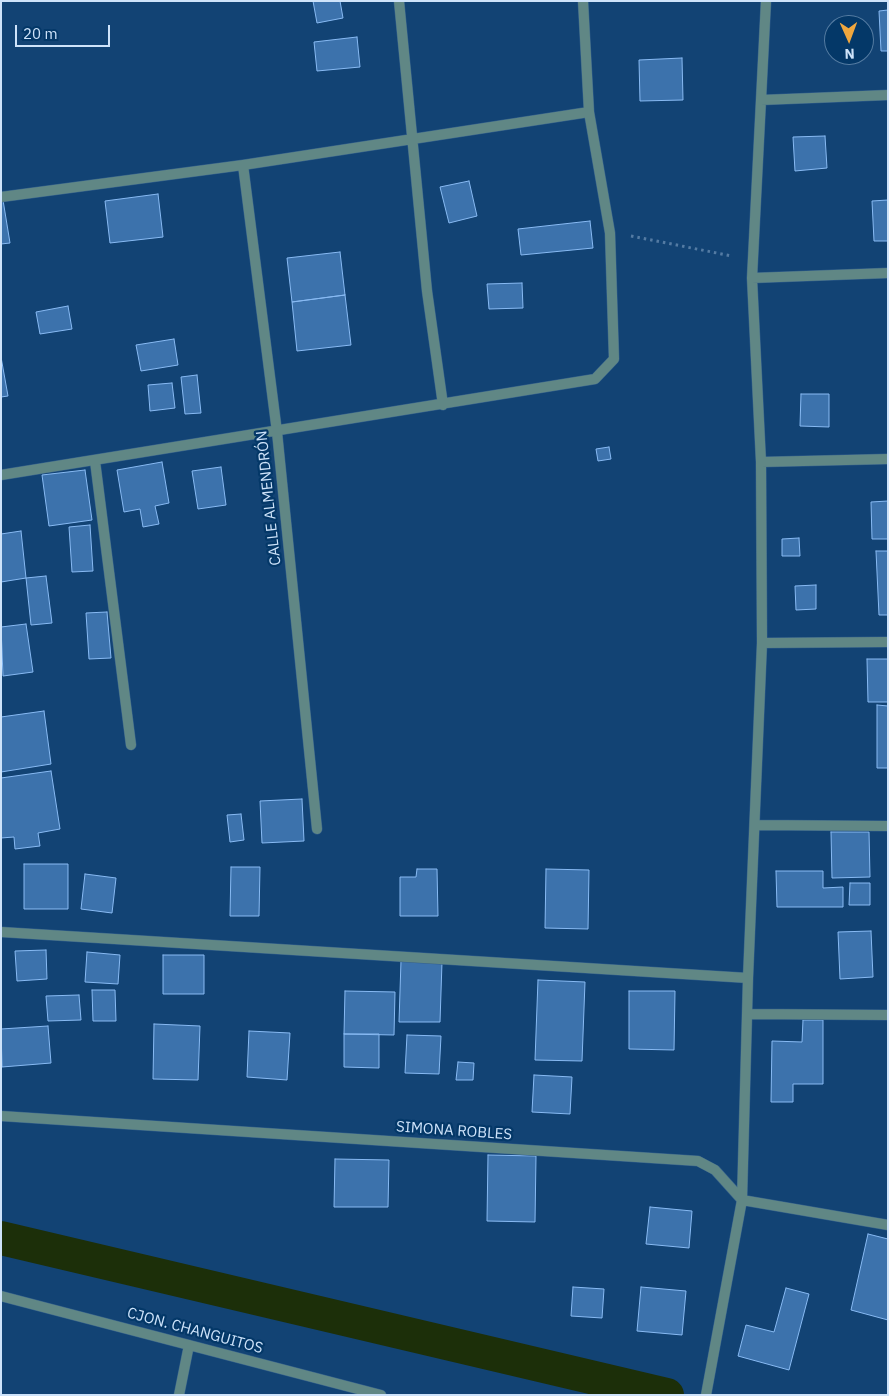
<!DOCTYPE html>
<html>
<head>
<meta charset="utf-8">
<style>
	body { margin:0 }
	#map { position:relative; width:889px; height:1396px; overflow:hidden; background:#124374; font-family:"IBM Plex Sans",sans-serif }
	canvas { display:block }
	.frame { position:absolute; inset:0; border:2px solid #cee3fa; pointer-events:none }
	.north { position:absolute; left:824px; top:15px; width:50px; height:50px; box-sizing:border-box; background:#043868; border:1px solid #557ca2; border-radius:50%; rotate:178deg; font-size:14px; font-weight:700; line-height:20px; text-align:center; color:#cee3fa }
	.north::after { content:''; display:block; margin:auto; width:18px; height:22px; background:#f0a73e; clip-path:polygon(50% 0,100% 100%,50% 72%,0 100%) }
	.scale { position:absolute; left:15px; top:25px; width:95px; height:22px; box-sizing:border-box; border:2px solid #cee3fa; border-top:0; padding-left:6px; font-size:15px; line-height:18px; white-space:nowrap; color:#cee3fa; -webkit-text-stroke:4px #043868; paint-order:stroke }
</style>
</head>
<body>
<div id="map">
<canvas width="889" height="1396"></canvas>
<div class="frame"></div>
<div class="north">N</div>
<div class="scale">20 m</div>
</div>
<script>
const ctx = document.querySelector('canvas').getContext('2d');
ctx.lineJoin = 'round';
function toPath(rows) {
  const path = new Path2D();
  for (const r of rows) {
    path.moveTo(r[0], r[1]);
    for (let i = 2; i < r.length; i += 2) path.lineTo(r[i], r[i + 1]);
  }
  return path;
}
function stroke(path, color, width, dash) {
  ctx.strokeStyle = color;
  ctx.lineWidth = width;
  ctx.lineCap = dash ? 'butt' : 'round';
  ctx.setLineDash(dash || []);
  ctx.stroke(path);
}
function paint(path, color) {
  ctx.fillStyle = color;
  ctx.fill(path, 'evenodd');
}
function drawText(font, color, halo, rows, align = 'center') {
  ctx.font = font + ' "IBM Plex Sans",sans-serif';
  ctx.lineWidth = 4.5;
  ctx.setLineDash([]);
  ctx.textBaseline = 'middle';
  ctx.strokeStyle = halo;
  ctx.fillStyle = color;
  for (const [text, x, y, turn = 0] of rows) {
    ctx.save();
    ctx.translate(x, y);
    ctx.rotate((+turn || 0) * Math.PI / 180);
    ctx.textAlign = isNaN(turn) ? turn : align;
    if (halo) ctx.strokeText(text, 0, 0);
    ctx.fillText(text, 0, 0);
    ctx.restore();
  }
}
stroke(toPath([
	[1,1238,667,1395]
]), '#1c2f09', 34);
const building = toPath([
	[313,1,340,1,343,18,317,23,313,1],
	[888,10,888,51,881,51,879,11,888,10],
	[357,37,360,67,317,71,314,42,357,37],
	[682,58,683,100,640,101,639,60,682,58],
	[825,136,827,168,795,171,793,137,825,136],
	[469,181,477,216,449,223,440,187,469,181],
	[158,194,163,237,110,243,105,201,158,194],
	[3,200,10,243,1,244,1,201,3,200],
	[888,200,888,241,874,241,872,201,888,200],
	[590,221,593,248,521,255,518,229,590,221],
	[340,252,345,295,292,302,287,258,340,252],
	[522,283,523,308,489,309,487,284,522,283],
	[345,295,351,345,297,351,292,302,345,295],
	[68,306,72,329,40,334,36,312,68,306],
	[174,339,178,365,141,371,136,345,174,339],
	[1,357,8,396,1,397,1,357],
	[197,375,201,413,185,414,181,377,197,375],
	[172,383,175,408,150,411,148,385,172,383],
	[801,394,829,394,829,427,800,426,801,394],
	[609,447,611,459,598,461,596,449,609,447],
	[162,462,169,503,155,506,159,524,143,527,140,509,124,512,117,470,162,462],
	[221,467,226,505,198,509,192,471,221,467],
	[85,470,92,520,49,526,42,475,85,470],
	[888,501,888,539,872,539,871,502,888,501],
	[90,525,93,571,72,572,69,527,90,525],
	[21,531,26,578,1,582,1,534,21,531],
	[799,538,800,556,782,556,782,539,799,538],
	[876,551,888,551,888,615,879,615,876,551],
	[46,576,52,623,31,625,26,578,46,576],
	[816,585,816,609,796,610,795,586,816,585],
	[107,612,111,658,89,659,86,613,107,612],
	[26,624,33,672,3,676,1,627,26,624],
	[867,659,888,659,888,702,868,702,867,659],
	[877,705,888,706,888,768,877,768,877,705],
	[44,711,51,764,1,772,1,717,44,711],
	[51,771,60,829,38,833,40,846,15,849,14,837,1,838,1,778,51,771],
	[302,799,304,841,262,843,260,801,302,799],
	[241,814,244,840,230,842,227,815,241,814],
	[831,832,869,832,870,877,832,878,831,832],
	[24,864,68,864,68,909,24,909,24,864],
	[231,867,260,867,259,916,230,916,231,867],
	[417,869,437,869,438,916,400,916,400,877,416,877,417,869],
	[546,869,589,870,588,929,545,928,546,869],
	[776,871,823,871,823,888,843,887,843,907,777,907,776,871],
	[85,874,116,878,112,913,81,909,85,874],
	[850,883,870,883,870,905,849,905,850,883],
	[871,931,873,977,840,979,838,932,871,931],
	[46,950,47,979,17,981,15,951,46,950],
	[87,952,120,955,118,984,85,982,87,952],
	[163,955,204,955,204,994,163,994,163,955],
	[401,961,442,962,440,1022,399,1022,401,961],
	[538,980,585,982,582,1061,535,1060,538,980],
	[92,990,115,990,116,1021,93,1021,92,990],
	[345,991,395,992,394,1035,344,1034,345,991],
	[629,991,675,991,674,1050,629,1049,629,991],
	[79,995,81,1020,48,1021,46,996,79,995],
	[803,1020,823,1020,823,1084,793,1084,793,1102,771,1102,772,1041,802,1042,803,1020],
	[154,1024,200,1026,198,1080,153,1079,154,1024],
	[48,1026,51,1063,2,1067,1,1029,48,1026],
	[249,1031,290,1033,287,1080,247,1077,249,1031],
	[344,1034,379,1034,379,1068,344,1067,344,1034],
	[407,1035,441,1036,439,1074,405,1073,407,1035],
	[458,1062,474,1063,473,1080,456,1080,458,1062],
	[534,1075,572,1077,570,1114,532,1112,534,1075],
	[488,1155,536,1156,535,1222,487,1221,488,1155],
	[335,1159,389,1160,388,1207,334,1207,335,1159],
	[650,1207,692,1211,689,1248,646,1244,650,1207],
	[868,1234,888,1239,888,1320,851,1310,868,1234],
	[573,1287,604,1289,602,1318,571,1316,573,1287],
	[641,1287,686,1291,682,1335,637,1331,641,1287],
	[786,1288,809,1294,789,1370,738,1356,746,1325,774,1332,786,1288]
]);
paint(building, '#3c72ac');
stroke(building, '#88baf3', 1);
const minor = toPath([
	[399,1,427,291,443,405],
	[761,100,888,95],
	[243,165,277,432,317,829],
	[1,197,243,165,589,112],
	[752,278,888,273],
	[95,461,131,745],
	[761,462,888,459],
	[1,475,595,379,614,359,610,233,589,112,583,1],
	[762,643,888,642],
	[755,825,888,826],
	[1,932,748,978],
	[748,1014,888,1015],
	[1,1116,698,1161,715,1170,742,1200,888,1225],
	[1,1296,381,1395],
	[179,1395,189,1345],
	[706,1395,742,1200,748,978,762,643,761,462,752,278,766,1]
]);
stroke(minor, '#34608c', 11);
stroke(toPath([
	[631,236,732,256]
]), '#547ba3', 3, [2.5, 4]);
stroke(minor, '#608785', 10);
drawText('15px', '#cee3fa', '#043868', [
	["CALLE ALMENDRÓN",269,498,-96],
	["SIMONA ROBLES",454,1131,4],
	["CJON. CHANGUITOS",195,1331,15]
]);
</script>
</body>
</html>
